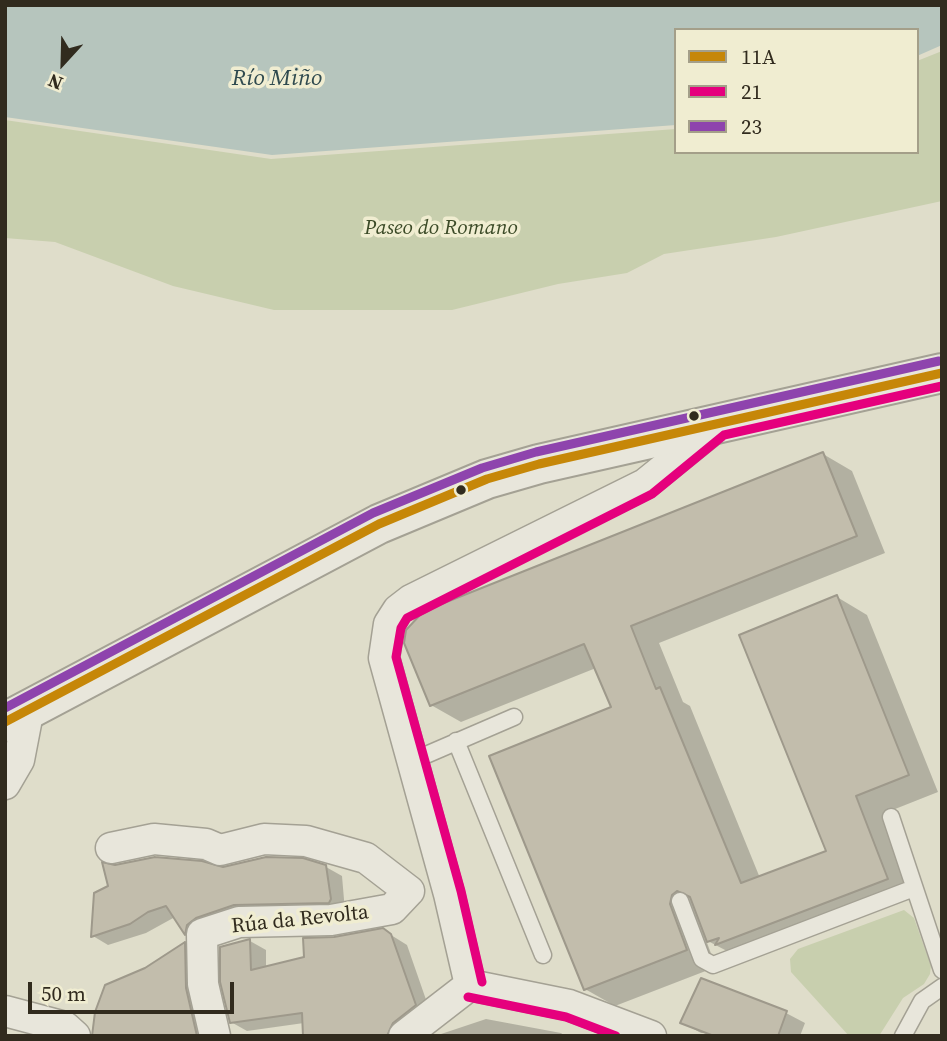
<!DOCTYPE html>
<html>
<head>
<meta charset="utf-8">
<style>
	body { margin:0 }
	#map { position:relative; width:947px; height:1041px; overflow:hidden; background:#dfddca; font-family:"Source Serif 4",serif }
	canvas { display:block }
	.frame { position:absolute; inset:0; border:7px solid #312b1e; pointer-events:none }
	.legend { position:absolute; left:674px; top:28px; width:245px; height:126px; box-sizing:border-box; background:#f0edd1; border:2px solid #a49f89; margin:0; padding:9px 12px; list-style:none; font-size:21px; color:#312b1e }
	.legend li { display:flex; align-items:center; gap:14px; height:35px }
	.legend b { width:35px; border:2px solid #a49f89 }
	.north { position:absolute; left:28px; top:28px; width:70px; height:70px; -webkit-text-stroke:5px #f0edd1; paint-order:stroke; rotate:202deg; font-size:19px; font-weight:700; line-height:28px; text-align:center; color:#312b1e }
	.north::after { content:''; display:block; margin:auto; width:24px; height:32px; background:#312b1e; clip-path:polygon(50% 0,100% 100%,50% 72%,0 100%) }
	.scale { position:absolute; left:28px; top:982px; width:206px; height:32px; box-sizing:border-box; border:4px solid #312b1e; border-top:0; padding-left:9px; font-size:21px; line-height:24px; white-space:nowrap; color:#312b1e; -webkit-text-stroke:5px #f0edd1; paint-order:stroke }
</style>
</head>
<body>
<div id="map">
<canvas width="947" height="1041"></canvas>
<div class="frame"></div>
<ul class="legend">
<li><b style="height:9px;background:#c68708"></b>11A</li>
<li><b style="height:9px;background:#e5007d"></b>21</li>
<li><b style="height:9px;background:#8e44ad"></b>23</li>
</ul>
<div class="north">N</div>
<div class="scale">50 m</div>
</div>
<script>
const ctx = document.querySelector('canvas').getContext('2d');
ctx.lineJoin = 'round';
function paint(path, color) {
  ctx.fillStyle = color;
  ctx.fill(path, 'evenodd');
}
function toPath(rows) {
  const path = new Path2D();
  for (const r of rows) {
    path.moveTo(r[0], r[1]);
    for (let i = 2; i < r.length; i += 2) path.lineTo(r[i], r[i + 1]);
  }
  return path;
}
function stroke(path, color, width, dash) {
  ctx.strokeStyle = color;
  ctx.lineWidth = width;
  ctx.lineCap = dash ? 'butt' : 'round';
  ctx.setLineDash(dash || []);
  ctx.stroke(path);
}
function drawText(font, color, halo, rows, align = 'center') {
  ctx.font = font + ' "Source Serif 4",serif';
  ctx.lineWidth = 7;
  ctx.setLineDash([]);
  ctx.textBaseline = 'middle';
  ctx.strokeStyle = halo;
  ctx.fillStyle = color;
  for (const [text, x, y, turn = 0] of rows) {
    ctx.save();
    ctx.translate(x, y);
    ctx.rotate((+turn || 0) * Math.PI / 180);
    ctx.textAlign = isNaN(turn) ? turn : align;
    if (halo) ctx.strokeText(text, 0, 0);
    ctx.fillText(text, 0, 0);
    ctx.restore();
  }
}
paint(toPath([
	[942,51,942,201,776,237,664,254,627,273,558,284,452,310,274,310,173,286,55,242,5,238,5,120,271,159,676,129,676,152,917,152,917,61],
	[904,910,914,918,931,966,930,974,924,984,903,998,879,1036,849,1036,791,972,790,959,798,949]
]), '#c8cfae');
paint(toPath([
	[5,5,942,5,942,45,917,56,917,30,676,30,676,125,272,155,5,117]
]), '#b6c5bd');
paint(toPath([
	[823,454,852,471,885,553,659,643,683,702,690,706,760,878,828,852,837,597,867,615,938,792,885,813,917,896,746,961,706,940,716,967,615,1006,585,989,613,708,596,668,461,722,431,705],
	[115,867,326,867,342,876,345,911,201,942,186,933,175,917,146,933,108,945,93,936],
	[383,930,407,945,431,1014,407,1036,305,1036,304,1023,247,1031,231,1022,250,941,266,950,266,968,306,959,334,939],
	[185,944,200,953,210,1036,94,1036,146,969],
	[701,980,786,1013,805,1023,800,1036,701,1033,683,1023],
	[486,1019,561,1033,565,1036,435,1036]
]), '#0003');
const building = toPath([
	[823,452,857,536,631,626,656,689,660,687,741,883,826,851,739,635,837,595,909,775,856,796,888,879,715,945,719,938,707,942,690,897,677,891,672,895,670,904,687,950,584,990,489,756,611,707,584,644,430,706,404,643,406,630,420,615,439,605,823,452],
	[155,857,202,861,223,867,266,857,303,858,326,865,331,899,329,903,234,905,196,918,187,925,185,935,166,906,148,912,130,924,91,937,94,893,108,886,102,862,115,865,155,857],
	[383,928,391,934,416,1005,393,1023,387,1036,303,1036,302,1013,230,1023,220,982,220,947,250,939,251,970,304,957,303,938,334,937,383,928],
	[185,942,186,988,197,1036,92,1036,95,1012,105,985,145,968,185,942],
	[701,978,787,1011,778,1036,714,1036,680,1023,701,978]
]);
paint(building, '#c2bdac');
stroke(building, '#9e998b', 2);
const service = toPath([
	[456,741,543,955],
	[412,761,514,717],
	[891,817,942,970],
	[680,901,702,959,713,965,914,888],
	[903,1036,922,1001,942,987]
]);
const minor = toPath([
	[5,784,19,760,29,708],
	[111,848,154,839,206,844,220,850,264,839,306,841,366,858,409,891],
	[470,985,449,894,384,658,389,624,398,610,411,600,645,484,718,425],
	[470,985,569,1005,651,1036],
	[5,1011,65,1027,75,1036],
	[215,1036,203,984,202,934,239,922,331,920,392,909,409,891],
	[404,1036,470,985]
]);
const tertiary = toPath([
	[5,722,379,524,487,479,539,464,942,373]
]);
stroke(service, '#a4a194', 19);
stroke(minor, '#a4a194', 33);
stroke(tertiary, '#a4a194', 42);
stroke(service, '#e8e6db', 16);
stroke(minor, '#e8e6db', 30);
stroke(tertiary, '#e8e6db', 38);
stroke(toPath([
	[5,722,379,524,487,479,539,464,942,373]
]), '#c68708', 9);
stroke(toPath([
	[482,982,461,891,396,657,401,628,407,618,652,494,724,435,942,386],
	[468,997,566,1017,616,1036]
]), '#e5007d', 9);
stroke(toPath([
	[5,708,373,513,482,468,536,452,939,361]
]), '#8e44ad', 9);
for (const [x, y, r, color] of [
	[694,416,6,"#312b1e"],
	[461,490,6,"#312b1e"]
]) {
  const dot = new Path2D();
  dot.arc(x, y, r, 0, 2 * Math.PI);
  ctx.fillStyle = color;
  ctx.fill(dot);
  stroke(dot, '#f0edd1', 2.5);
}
drawText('italic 21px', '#3b4a27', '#f0edd1', [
	["Paseo do Romano",441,229]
]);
drawText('21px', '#312b1e', '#f0edd1', [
	["Rúa da Revolta",300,920,-6]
]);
drawText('italic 23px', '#2f4a4f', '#f0edd1', [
	["Río Miño",277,79]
]);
</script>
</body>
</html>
